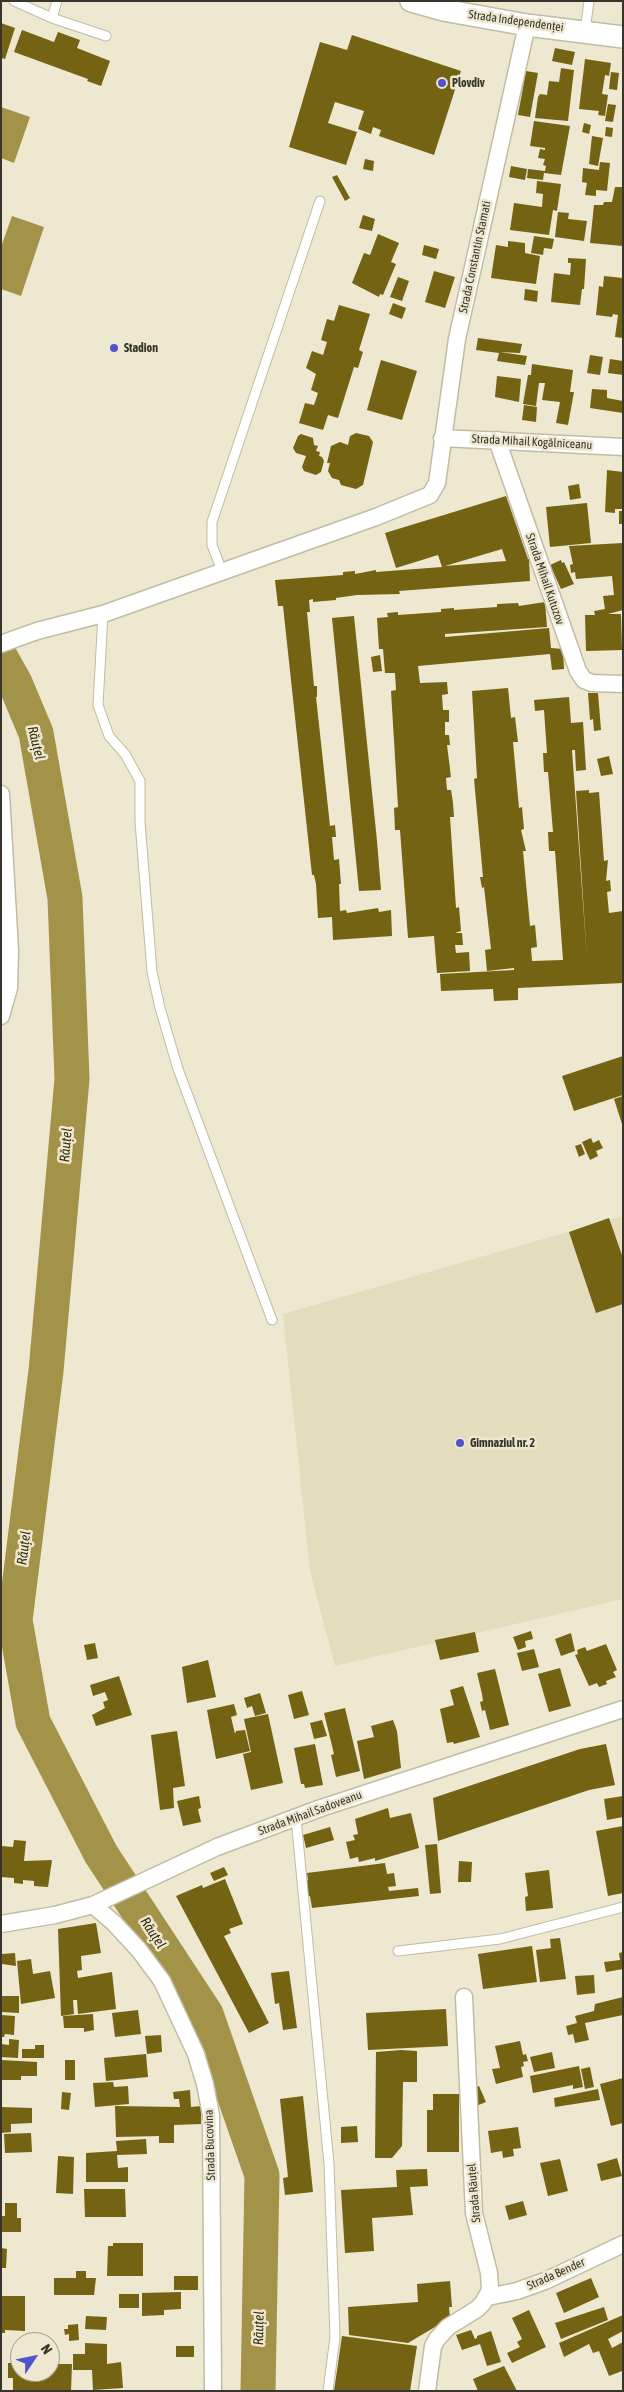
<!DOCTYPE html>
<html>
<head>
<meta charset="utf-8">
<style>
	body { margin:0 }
	#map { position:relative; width:624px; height:2392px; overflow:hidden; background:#ede8cf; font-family:"Asap Condensed",sans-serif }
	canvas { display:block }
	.frame { position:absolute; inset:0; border:2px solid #37352c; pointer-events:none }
	.north { position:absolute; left:10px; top:2332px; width:50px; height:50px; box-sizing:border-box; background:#ede8cf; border:1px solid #a4a08e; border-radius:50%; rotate:56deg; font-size:14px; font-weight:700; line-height:20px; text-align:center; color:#37352c }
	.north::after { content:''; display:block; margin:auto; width:18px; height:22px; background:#5153ca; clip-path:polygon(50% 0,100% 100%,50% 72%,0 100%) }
</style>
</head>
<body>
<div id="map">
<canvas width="624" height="2392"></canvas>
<div class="frame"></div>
<div class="north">N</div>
</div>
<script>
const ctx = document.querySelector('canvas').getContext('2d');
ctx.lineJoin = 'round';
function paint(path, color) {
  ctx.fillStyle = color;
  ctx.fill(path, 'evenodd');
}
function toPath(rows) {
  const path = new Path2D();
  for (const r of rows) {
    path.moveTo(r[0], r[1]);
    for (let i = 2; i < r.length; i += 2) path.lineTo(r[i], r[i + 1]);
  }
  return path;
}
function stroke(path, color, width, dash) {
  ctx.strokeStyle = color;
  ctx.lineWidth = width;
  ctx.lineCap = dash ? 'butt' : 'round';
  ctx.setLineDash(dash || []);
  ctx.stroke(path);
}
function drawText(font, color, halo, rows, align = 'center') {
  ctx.font = font + ' "Asap Condensed",sans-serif';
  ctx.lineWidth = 5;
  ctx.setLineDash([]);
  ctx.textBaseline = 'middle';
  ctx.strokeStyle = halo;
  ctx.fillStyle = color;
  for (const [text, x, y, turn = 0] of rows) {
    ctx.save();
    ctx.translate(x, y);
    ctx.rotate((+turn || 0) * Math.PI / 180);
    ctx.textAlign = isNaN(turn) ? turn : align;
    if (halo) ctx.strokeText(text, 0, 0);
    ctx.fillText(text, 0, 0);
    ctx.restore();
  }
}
paint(toPath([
	[623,1216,623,1599,335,1666,310,1571,283,1314]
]), '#e3ddbd');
paint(toPath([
	[1,107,30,117,14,163,1,158],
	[12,216,44,227,21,296,1,289,1,247]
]), '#a39349');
stroke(toPath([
	[1,658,15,683,36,733,65,898,72,1079,46,1371,15,1620,33,1722,101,1854,206,2014,262,2175,258,2391]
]), '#a39349', 35);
paint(toPath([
	[1,23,15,28,5,59,1,58],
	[22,30,54,42,58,32,80,40,77,48,110,61,101,86,87,81,88,79,14,52],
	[352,35,461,71,434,155,379,136,381,130,373,127,371,134,358,129,364,111,335,102,328,123,357,132,346,165,289,147,320,42,347,50],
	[555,48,575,52,572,65,552,61],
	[585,59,611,63,609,76,605,75,602,94,608,95,605,116,598,115,599,111,579,109],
	[561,68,574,70,568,121,535,118,538,97,540,94,547,95,549,81,559,82],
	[526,71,538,73,530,117,518,115],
	[611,72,619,73,617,90,609,89],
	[608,104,616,105,613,122,605,121],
	[534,121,570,126,561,175,544,173,543,180,527,178,528,169,545,171,546,166,543,165,545,159,538,158,540,149,545,150,545,148,530,146],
	[584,123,591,125,589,134,582,132],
	[606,127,613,128,612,137,605,136],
	[592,136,603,138,598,166,589,164],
	[365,159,374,161,373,171,363,169],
	[600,162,610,163,607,191,596,190,596,196,585,195,587,183,582,182,583,168,599,170],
	[511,166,527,169,525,180,509,177],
	[337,175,350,198,345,201,332,177],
	[537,181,561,184,557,211,553,210,549,235,510,230,514,203,542,207,543,194,536,193],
	[615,187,623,187,623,246,590,243,594,205,603,205,604,202,612,202],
	[558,212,569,213,568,219,587,221,584,241,555,237],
	[363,215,375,219,372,231,359,228],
	[378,234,399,243,391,262,396,264,383,295,380,294,379,297,352,283,364,253,370,255],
	[534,236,554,239,552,249,544,248,543,255,531,253],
	[508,241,525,243,525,253,540,256,536,284,491,278,496,245,508,247],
	[424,245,439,249,436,259,422,255],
	[568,258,586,259,584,289,582,289,580,305,551,302,554,273,570,275,571,263,568,263],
	[434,271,455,277,445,308,425,302],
	[604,276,623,278,623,338,615,337,618,315,613,314,612,317,596,315,599,286,603,287],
	[398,277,409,281,402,301,390,297],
	[525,289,538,291,537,302,524,300],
	[393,303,406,308,402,319,389,314],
	[339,305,370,314,359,350,363,352,358,368,354,367,338,418,328,415,323,430,299,423,305,403,314,405,318,393,311,390,316,374,306,368,312,351,323,355,327,342,321,340,327,319,334,321],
	[478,338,522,344,520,353,500,352,527,356,525,365,497,361,499,353,476,350],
	[590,355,603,357,600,375,587,373],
	[610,359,623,361,623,375,608,373],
	[381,360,417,371,402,420,367,410],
	[532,364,573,370,570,392,574,392,568,425,556,423,560,402,542,400,545,383,539,383,536,406,523,404,528,375,531,375],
	[497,376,521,379,519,402,495,397],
	[592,389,607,390,607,398,623,401,623,413,590,408],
	[524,405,537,407,536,422,522,420],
	[356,433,369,436,373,442,363,485,356,489,341,485,339,480,332,478,328,471,330,463,327,463,331,446,340,442,348,445,350,436],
	[301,434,313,438,314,445,318,446,316,451,320,452,319,456,322,457,324,461,321,472,316,475,304,471,302,467,306,456,296,453,293,448,298,436],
	[607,470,623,472,623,509,615,509,615,513,605,512],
	[579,484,581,498,570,500,568,486],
	[506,496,528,559,523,560,529,559,530,581,399,591,400,594,357,595,336,598,336,600,313,602,313,599,309,600,310,612,307,612,314,686,317,686,317,697,316,697,330,826,335,825,336,837,332,837,334,860,339,859,341,884,339,884,340,911,346,910,347,913,378,908,379,912,391,910,392,936,333,940,332,917,318,918,316,884,314,875,312,875,283,606,278,606,275,580,343,575,343,572,355,571,355,574,376,570,376,572,442,567,438,555,396,568,385,533],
	[502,549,506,561,445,566],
	[587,503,591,543,550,547,546,507],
	[619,511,623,511,623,524,619,524],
	[623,543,623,610,608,614,621,614,622,650,586,651,585,615,595,615,594,611,605,609,603,596,614,595,612,576,576,579,575,572,571,573,570,565,573,564,569,546],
	[561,560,562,563,564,562,574,584,561,589,550,565],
	[545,602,547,627,445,634,445,637,549,628,551,648,563,649,564,669,552,670,550,654,418,666,420,683,447,682,448,694,442,695,443,710,449,710,449,722,445,722,445,735,449,735,450,745,447,745,451,777,446,778,447,790,451,790,453,803,454,817,450,817,456,908,459,907,461,931,455,933,462,933,463,945,455,945,456,953,469,952,470,971,437,973,434,936,408,938,400,830,395,830,394,808,398,807,391,691,396,690,395,673,385,673,383,649,379,649,377,618,388,617,387,613,398,612,398,615,441,612,441,609,454,608,454,610,497,607,497,604,518,603,519,606],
	[354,616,377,841,381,890,359,891,332,618],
	[380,655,382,671,373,672,371,657],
	[508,688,511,718,515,717,518,742,513,742,519,808,522,807,524,829,521,830,526,851,523,851,530,926,535,925,537,947,531,948,532,961,563,960,555,851,549,851,548,832,553,832,548,772,544,772,543,753,547,753,544,710,535,711,534,700,569,697,571,723,583,722,586,770,576,771,575,750,572,750,587,959,576,791,589,790,589,793,599,792,604,861,608,860,606,881,610,880,611,891,607,892,609,913,623,911,623,983,518,988,518,1000,494,1001,493,989,441,991,440,974,514,970,514,968,487,971,485,950,491,949,484,887,482,888,480,877,483,877,474,779,477,778,472,691],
	[588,693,598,693,601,730,594,731,593,719,590,720],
	[609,756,613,774,601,776,597,759],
	[623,1056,623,1095,574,1111,562,1076],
	[623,1096,623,1124,622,1124,614,1099],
	[591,1138,593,1143,599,1140,603,1148,596,1151,598,1156,590,1160,582,1142],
	[581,1144,585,1154,579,1157,575,1146],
	[609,1218,623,1258,623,1304,596,1313,569,1232],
	[531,1631,533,1639,525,1641,526,1647,518,1650,513,1637],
	[475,1632,479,1652,440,1660,435,1640],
	[571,1633,575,1651,561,1656,555,1639],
	[95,1643,98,1658,87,1660,84,1645],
	[606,1644,617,1670,613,1672,616,1677,606,1681,607,1684,599,1687,597,1683,589,1686,575,1655,578,1654,577,1650,585,1647,587,1651],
	[534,1649,539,1667,522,1671,517,1653],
	[208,1660,216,1697,187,1703,182,1667],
	[560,1668,571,1706,549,1712,538,1674],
	[495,1669,509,1725,490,1730,485,1710,482,1711,480,1702,483,1701,482,1694,477,1673],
	[119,1676,132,1715,96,1726,92,1715,105,1708,103,1702,108,1700,105,1692,93,1696,90,1685],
	[463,1686,480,1737,454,1744,453,1742,447,1743,440,1709,454,1705,450,1690],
	[302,1691,309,1715,294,1719,288,1695],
	[260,1693,266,1713,255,1716,252,1706,247,1708,244,1698],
	[234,1704,237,1715,231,1717,235,1734,236,1731,245,1730,250,1751,216,1759,207,1710],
	[345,1708,360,1771,336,1777,331,1755,334,1754,324,1713],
	[268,1714,283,1783,251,1790,243,1754,251,1752,244,1719],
	[322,1720,327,1736,314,1739,310,1723],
	[393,1720,397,1731,401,1768,364,1779,357,1741,374,1737,371,1726],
	[177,1731,185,1786,173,1788,174,1808,160,1810,151,1735],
	[315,1744,323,1785,305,1788,304,1784,301,1784,294,1748],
	[606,1744,615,1785,589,1790,438,1841,433,1798,580,1749],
	[199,1796,201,1808,198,1809,201,1822,183,1826,177,1801],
	[623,1796,623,1817,607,1820,604,1799],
	[388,1808,390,1818,411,1813,419,1848,375,1861,375,1858,359,1862,358,1857,350,1859,346,1842,355,1840,353,1835,358,1834,355,1819],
	[623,1826,623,1893,608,1896,596,1831],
	[330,1827,334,1840,306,1848,303,1835],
	[14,1840,26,1841,24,1861,52,1860,48,1887,34,1886,34,1881,23,1880,23,1884,14,1883,14,1878,1,1877,1,1846,13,1847],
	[437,1844,441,1893,430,1894,425,1845],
	[459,1861,472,1862,471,1882,458,1882],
	[385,1863,387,1874,394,1873,396,1886,388,1887,389,1891,418,1888,419,1896,312,1908,310,1896,303,1897,301,1881,308,1880,307,1873],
	[224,1867,228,1875,214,1881,210,1873],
	[549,1870,553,1908,526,1911,525,1897,528,1896,525,1873],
	[225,1879,243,1924,229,1929,231,1933,224,1936,269,2023,249,2033,176,1896,202,1885,203,1888],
	[96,1923,101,1953,81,1956,82,1970,77,1971,78,1978,112,1972,116,2009,78,2014,77,2000,73,2000,74,2014,61,2016,58,1929],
	[560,1938,566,1979,540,1982,536,1950,551,1948,550,1939],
	[532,1946,537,1982,483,1989,478,1954],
	[623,1952,623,1969,606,1972,604,1962,620,1960,619,1953],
	[15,1953,16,1966,2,1964,2,1954],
	[31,1959,33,1974,50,1971,55,1998,21,2004,17,1961],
	[289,1971,297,2028,283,2030,279,2003,275,2004,271,1973],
	[594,1975,595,1993,577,1995,575,1976],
	[2,1996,19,1996,19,2013,1,2012],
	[623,1997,623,2015,585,2023,589,2040,575,2043,573,2034,568,2035,566,2026,577,2023,575,2016,594,2011,595,2004],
	[446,2009,448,2046,368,2050,366,2013],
	[138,2010,141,2034,115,2037,112,2013],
	[93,2014,94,2030,84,2032,84,2028,64,2028,63,2016],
	[1,2015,15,2016,14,2035,5,2034,4,2037,1,2037],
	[161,2035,162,2052,147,2054,145,2036],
	[9,2039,19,2040,18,2058,1,2057,1,2044,9,2045],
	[520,2041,523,2055,526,2054,528,2061,523,2062,524,2066,521,2067,523,2077,496,2084,492,2069,500,2068,495,2046],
	[35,2045,44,2045,44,2058,22,2058,22,2049,35,2049],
	[401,2050,417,2051,417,2082,403,2082,402,2146,392,2158,375,2158,376,2052],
	[552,2052,555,2068,534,2072,530,2057],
	[146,2054,148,2077,106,2081,104,2058],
	[1,2060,37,2062,37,2076,21,2076,21,2080,1,2080],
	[65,2060,75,2060,75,2080,65,2080],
	[579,2066,583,2087,573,2089,573,2085,533,2093,530,2076],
	[590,2067,594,2087,585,2089,581,2069],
	[623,2078,623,2123,611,2126,600,2084],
	[113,2082,114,2087,128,2086,129,2104,95,2107,93,2083],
	[479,2086,486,2102,476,2106,469,2090],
	[598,2089,600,2100,555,2107,554,2098],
	[190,2090,191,2107,201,2106,201,2124,174,2125,174,2143,159,2143,159,2136,116,2137,115,2106,180,2107,179,2099,174,2099,173,2092],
	[62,2092,71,2093,69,2110,61,2109],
	[433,2094,459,2094,459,2152,427,2152,427,2110,433,2110],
	[303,2096,313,2192,285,2195,283,2178,288,2177,280,2099],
	[1,2107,32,2108,32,2123,11,2124,11,2132,1,2133],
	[357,2126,358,2142,341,2143,341,2127],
	[518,2127,521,2148,513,2149,514,2156,503,2158,502,2151,491,2153,488,2131],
	[31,2133,32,2152,5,2153,4,2134],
	[146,2139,147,2154,117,2155,118,2168,128,2167,128,2182,86,2182,86,2153,117,2151,116,2141],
	[58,2156,74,2157,73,2194,56,2193],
	[617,2158,622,2176,601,2181,597,2164],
	[560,2159,568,2191,548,2196,540,2163],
	[427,2169,428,2186,410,2187,413,2215,372,2218,374,2251,345,2253,341,2190,397,2187,396,2170],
	[84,2189,125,2189,126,2217,85,2217],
	[523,2201,527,2215,509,2220,505,2206],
	[5,2203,17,2203,17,2218,21,2218,21,2232,1,2232,1,2216,5,2216],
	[113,2243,143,2243,143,2276,107,2276,108,2246,113,2246],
	[1,2248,7,2249,6,2268,1,2268],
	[76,2271,86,2271,86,2278,96,2278,94,2295,54,2295,54,2278,76,2278],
	[174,2276,198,2276,198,2290,174,2290],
	[591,2278,599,2297,564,2313,556,2293],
	[450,2281,452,2307,449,2307,450,2318,408,2343,349,2335,348,2307,418,2302,417,2284],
	[181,2292,181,2309,164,2310,164,2315,142,2316,142,2293],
	[119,2294,139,2294,139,2308,119,2308],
	[1,2296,25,2296,25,2331,5,2330,5,2333,1,2333],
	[604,2307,608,2320,561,2339,555,2323],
	[529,2310,546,2347,512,2363,507,2353,520,2347,517,2342,522,2339,512,2318],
	[623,2315,623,2331,608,2339,612,2348,623,2342,622,2371,609,2376,599,2351,593,2353,589,2344,564,2357,559,2343],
	[86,2316,107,2317,106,2330,85,2329],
	[78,2324,79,2340,69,2341,69,2334,65,2335,64,2329,68,2329,68,2325],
	[471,2330,475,2339,477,2338,477,2336,491,2331,501,2362,487,2366,480,2344,462,2350,456,2335],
	[342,2336,417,2346,410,2391,334,2391],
	[85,2343,107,2344,107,2364,121,2362,123,2388,93,2390,92,2370,73,2370,73,2354,85,2354],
	[176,2346,194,2346,194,2357,176,2357],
	[8,2363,20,2363,20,2372,50,2372,50,2364,72,2364,71,2391,13,2390,13,2378,8,2378],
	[504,2366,517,2391,478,2391,473,2379]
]), '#736312');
const service = toPath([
	[14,1,52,18,106,36],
	[52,18,57,1],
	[585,31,589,1],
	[222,571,212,545,212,522,320,201],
	[103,614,98,705,109,736,125,754,140,781,140,822,152,972,160,1008,178,1069,272,1320],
	[296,1818,329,2164,335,2337,328,2391],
	[398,1951,500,1939,623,1907]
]);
const minor = toPath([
	[442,438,623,447],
	[497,440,578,671,584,680,592,683,623,684],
	[1,644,37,631,103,614,376,517,430,495,437,483,457,339,527,25],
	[1,794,10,950,9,988,1,1016],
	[93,1905,114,1923,139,1950,162,1981,196,2054,205,2084,211,2115,213,2391],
	[1,1924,55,1915,93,1905,217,1847,321,1808,623,1709],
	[488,2297,517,2291,545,2281,623,2244],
	[427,2391,433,2346,437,2339,448,2327,477,2309,483,2303,490,2290,489,2273,474,2213,464,1997]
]);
const tertiary = toPath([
	[411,1,443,10,527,25,623,37]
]);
stroke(service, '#c1bca4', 11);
stroke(minor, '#c1bca4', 19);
stroke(tertiary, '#c1bca4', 24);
stroke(service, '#fff', 9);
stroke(minor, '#fff', 16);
stroke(tertiary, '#fff', 21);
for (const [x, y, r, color] of [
	[442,83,5,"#5153ca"],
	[114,348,5,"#5153ca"],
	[460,1443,5,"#5153ca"]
]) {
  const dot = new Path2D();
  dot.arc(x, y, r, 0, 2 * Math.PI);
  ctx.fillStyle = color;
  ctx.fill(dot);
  stroke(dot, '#ede8cf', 2);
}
drawText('12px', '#37352c', '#ede8cf', [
	["Strada Independenței",516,21,8],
	["Strada Constantin Stamati",475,257,-78],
	["Strada Mihail Kogălniceanu",532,442,3],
	["Strada Mihail Kutuzov",545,579,71],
	["Strada Mihail Sadoveanu",310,1813,-20],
	["Strada Bucovina",210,2145,-92],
	["Strada Răuțel",474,2193,-95],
	["Strada Bender",556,2274,-24]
]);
drawText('bold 12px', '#37352c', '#ede8cf', [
	["Plovdiv",452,83],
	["Stadion",124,348],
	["Gimnaziul nr. 2",470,1443]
], 'left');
drawText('italic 14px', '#37300e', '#ede8cf', [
	["Răuțel",36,743,76],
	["Răuțel",66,1145,-85],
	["Răuțel",24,1548,-83],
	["Răuțel",153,1933,57],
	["Răuțel",259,2328,-89]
]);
</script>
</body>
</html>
